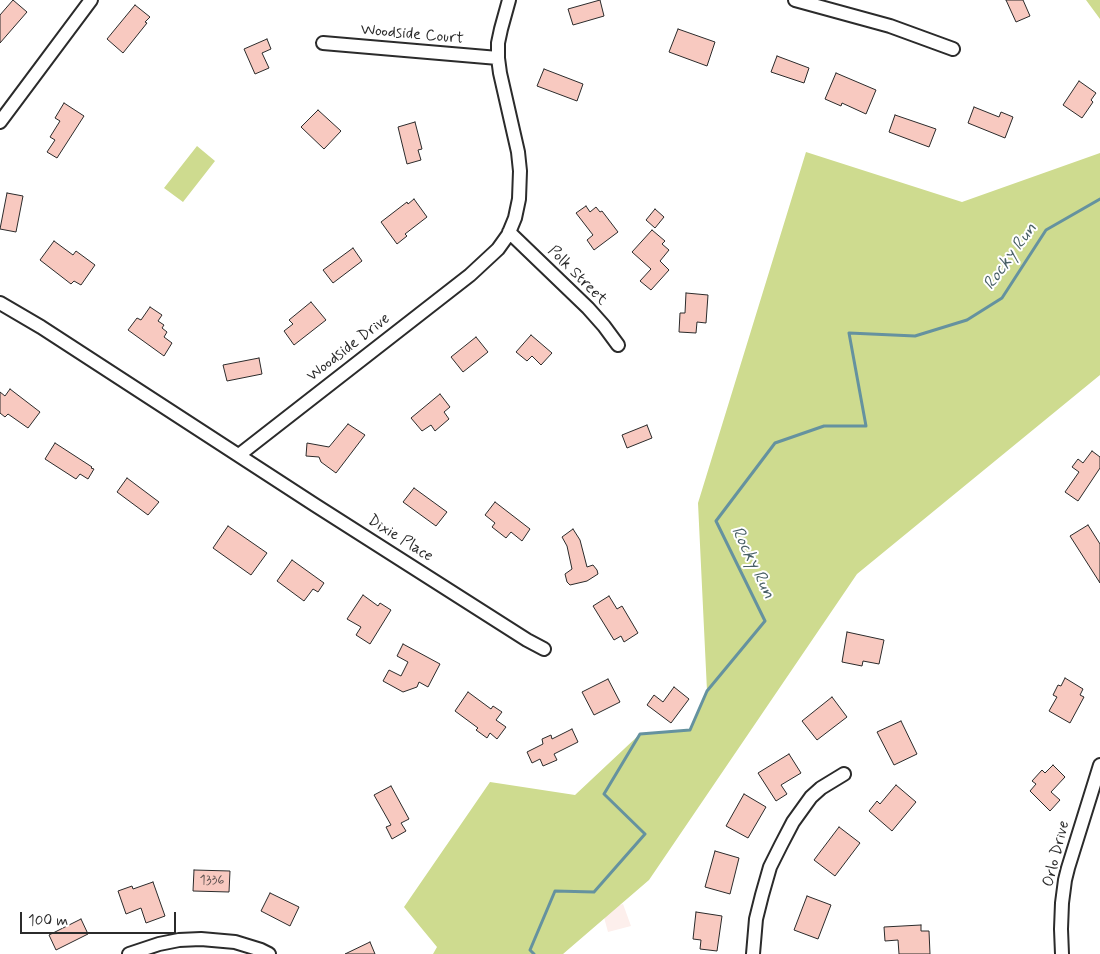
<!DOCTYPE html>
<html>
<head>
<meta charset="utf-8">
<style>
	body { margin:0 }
	#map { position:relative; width:1100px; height:954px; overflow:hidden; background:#fff; font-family:Mynerve,sans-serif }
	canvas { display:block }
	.scale { position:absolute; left:20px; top:912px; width:156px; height:22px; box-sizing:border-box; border:2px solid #2b2b2b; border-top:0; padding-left:6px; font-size:15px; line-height:18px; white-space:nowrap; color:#2b2b2b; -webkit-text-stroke:4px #fff; paint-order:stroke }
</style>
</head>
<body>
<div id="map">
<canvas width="1100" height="954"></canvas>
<div class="scale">100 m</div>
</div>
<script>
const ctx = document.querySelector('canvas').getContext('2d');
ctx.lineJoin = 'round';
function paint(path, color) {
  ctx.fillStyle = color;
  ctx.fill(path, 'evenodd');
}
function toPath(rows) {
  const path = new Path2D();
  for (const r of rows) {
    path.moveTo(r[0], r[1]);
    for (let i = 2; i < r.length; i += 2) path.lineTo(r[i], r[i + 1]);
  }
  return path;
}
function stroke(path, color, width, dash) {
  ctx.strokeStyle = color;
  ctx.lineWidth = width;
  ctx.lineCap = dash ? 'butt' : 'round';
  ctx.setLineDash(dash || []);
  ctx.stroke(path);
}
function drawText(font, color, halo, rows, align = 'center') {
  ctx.font = font + ' Mynerve,sans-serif';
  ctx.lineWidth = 4;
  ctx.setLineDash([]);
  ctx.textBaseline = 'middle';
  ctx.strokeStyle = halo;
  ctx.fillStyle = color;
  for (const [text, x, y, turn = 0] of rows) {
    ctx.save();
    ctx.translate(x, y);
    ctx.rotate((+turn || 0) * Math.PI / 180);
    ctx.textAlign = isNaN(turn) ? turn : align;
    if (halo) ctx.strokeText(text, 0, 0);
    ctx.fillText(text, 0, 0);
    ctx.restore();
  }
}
paint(toPath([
	[623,904,631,926,608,932,602,910]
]), '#fdefec');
paint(toPath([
	[1086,0,1100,0,1100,19],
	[197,146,215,161,183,202,164,188],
	[806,152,962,202,1100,153,1100,375,857,574,649,880,563,954,433,954,437,947,404,907,490,782,575,795,640,734,690,730,707,691,698,503]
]), '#cedb8f');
stroke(toPath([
	[534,954,530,950,555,891,594,892,645,834,604,794,640,734,690,730,707,691,765,621,716,521,775,443,824,426,866,426,849,333,915,336,967,320,1002,298,1046,230,1100,199]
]), '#65929f', 3);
const building = toPath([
	[13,0,27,12,0,43,0,15,13,0],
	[600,0,604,16,573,25,568,9,600,0],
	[1006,0,1023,0,1030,16,1016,22,1006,0],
	[135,5,150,17,145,22,147,23,123,53,107,39,135,5],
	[678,29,715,42,707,66,669,52,678,29],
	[267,39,271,49,262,53,269,68,255,74,244,49,267,39],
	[777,56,809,68,804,83,771,72,777,56],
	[544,69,583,84,577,101,537,86,544,69],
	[836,73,876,90,866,114,842,103,841,106,825,99,836,73],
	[1079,81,1096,93,1091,100,1093,102,1082,118,1063,105,1079,81],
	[64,103,84,116,57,158,47,152,55,140,50,137,60,121,55,118,64,103],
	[974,107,999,117,1001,112,1013,117,1005,138,968,123,974,107],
	[318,110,341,131,324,149,301,127,318,110],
	[895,115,936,129,929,147,889,132,895,115],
	[415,122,422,149,418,150,421,160,407,164,398,127,415,122],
	[7,193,23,196,16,232,0,229,7,193],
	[414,199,427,217,405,234,407,236,397,244,381,222,407,202,408,204,414,199],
	[586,206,590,212,596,207,600,212,602,211,618,232,594,250,587,240,593,235,576,213,586,206],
	[655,209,664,217,655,228,646,220,655,209],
	[652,230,665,241,662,244,669,250,660,261,669,270,651,290,640,281,651,269,632,252,652,230],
	[54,241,73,255,76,251,95,265,81,285,74,281,71,284,40,260,54,241],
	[353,248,362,261,333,283,323,270,353,248],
	[686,293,708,295,706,323,697,322,696,333,679,332,680,313,685,313,686,293],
	[311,302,326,320,294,345,284,331,293,324,289,320,311,302],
	[150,307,162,315,158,321,164,325,162,328,167,332,164,337,172,343,164,356,128,330,137,318,141,320,150,307],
	[531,335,552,353,541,365,532,356,527,361,516,352,531,335],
	[476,337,488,352,463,372,451,357,476,337],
	[259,358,262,374,227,381,223,365,259,358],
	[10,389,40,412,28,428,8,414,5,417,0,413,0,392,5,396,10,389],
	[440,394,450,407,444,412,449,419,435,431,431,425,422,431,411,418,440,394],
	[348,424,365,435,336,473,321,462,319,457,306,456,307,443,329,447,348,424],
	[647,425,652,438,627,448,622,435,647,425],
	[55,443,92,467,91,468,94,469,88,479,80,474,76,479,45,459,55,443],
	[1092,451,1100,457,1100,468,1078,501,1065,492,1079,472,1072,467,1078,459,1083,463,1092,451],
	[127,478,159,502,148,515,117,492,127,478],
	[414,488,447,512,436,526,403,502,414,488],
	[495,502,530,529,522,541,511,532,506,538,492,527,495,523,485,515,495,502],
	[1088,525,1100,544,1100,583,1070,536,1088,525],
	[228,526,267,553,251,575,213,548,228,526],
	[573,529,580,540,587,567,593,565,597,570,598,574,587,581,570,585,567,582,565,574,572,569,567,546,562,537,573,529],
	[292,560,324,583,318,592,313,589,304,601,277,581,292,560],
	[363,595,378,606,380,603,391,610,370,644,356,635,361,627,347,619,363,595],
	[609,596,617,609,622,606,638,633,624,642,621,636,614,640,593,606,609,596],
	[847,632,884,640,879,664,863,661,862,666,842,662,847,632],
	[403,644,440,664,428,687,419,682,417,687,403,692,383,681,389,670,401,676,408,662,397,656,403,644],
	[1065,678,1083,689,1080,695,1084,697,1070,723,1049,711,1057,697,1053,695,1058,685,1061,686,1065,678],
	[608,679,620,702,594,715,582,692,608,679],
	[674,687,689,699,671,723,647,705,654,695,663,702,674,687],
	[468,692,491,709,493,706,502,712,496,720,506,727,497,739,490,733,487,738,476,730,478,728,455,711,468,692],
	[832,697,847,717,817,740,802,721,832,697],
	[901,721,917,754,894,765,877,732,901,721],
	[572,729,578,742,554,754,557,760,543,766,540,759,532,763,527,752,543,744,542,739,551,735,552,739,572,729],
	[789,754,801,773,781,785,787,794,776,801,758,773,789,754],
	[1053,765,1065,777,1051,792,1060,800,1050,811,1030,791,1036,784,1032,781,1042,770,1045,773,1053,765],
	[896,785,916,802,892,831,869,811,877,801,880,804,896,785],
	[391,786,409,819,401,823,406,831,392,839,386,827,391,825,374,795,391,786],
	[744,794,766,807,748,838,726,826,744,794],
	[839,827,860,843,835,876,814,860,839,827],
	[715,851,739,858,730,894,705,887,715,851],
	[194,870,230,871,229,892,193,891,194,870],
	[153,882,165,916,146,923,141,908,126,914,118,891,132,886,133,889,153,882],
	[270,893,299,907,290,926,261,911,270,893],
	[807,896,831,905,818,939,794,930,807,896],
	[696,912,722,916,717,951,700,949,701,940,693,939,696,912],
	[81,919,88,934,56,950,49,935,81,919],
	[921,925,921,931,929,931,930,954,899,954,898,940,885,941,884,927,921,925],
	[370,942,375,954,345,954,370,942]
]);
paint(building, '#f8c9c0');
stroke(building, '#2b2b2b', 1);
const street = toPath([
	[795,0,890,26,953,49],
	[323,43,498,58],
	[0,122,91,0],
	[509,232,588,308,604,326,618,345],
	[0,303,41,327,315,505,527,640,544,649],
	[239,455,470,275,498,249,508,235,515,218,519,199,520,171,518,152,500,73,498,58,498,43,501,29,509,0],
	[129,954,159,944,179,940,201,939,235,942,261,950,269,954],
	[753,954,756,919,762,895,770,867,781,845,793,822,811,797,821,788,844,774],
	[1062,954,1061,929,1062,903,1065,880,1068,868,1100,765]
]);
stroke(street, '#2b2b2b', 16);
stroke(street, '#fff', 12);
drawText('14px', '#5e5250', null, [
	["1336",212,881]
]);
drawText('16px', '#2b2b2b', '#fff', [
	["Woodside Court",412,35,5],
	["Polk Street",577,276,45],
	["Woodside Drive",349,348,-38],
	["Dixie Place",400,539,32],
	["Orlo Drive",1057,854,-76]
]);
drawText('italic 18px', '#485f65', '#fff', [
	["Rocky Run",1011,257,-54],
	["Rocky Run",752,563,64]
]);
</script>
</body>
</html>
